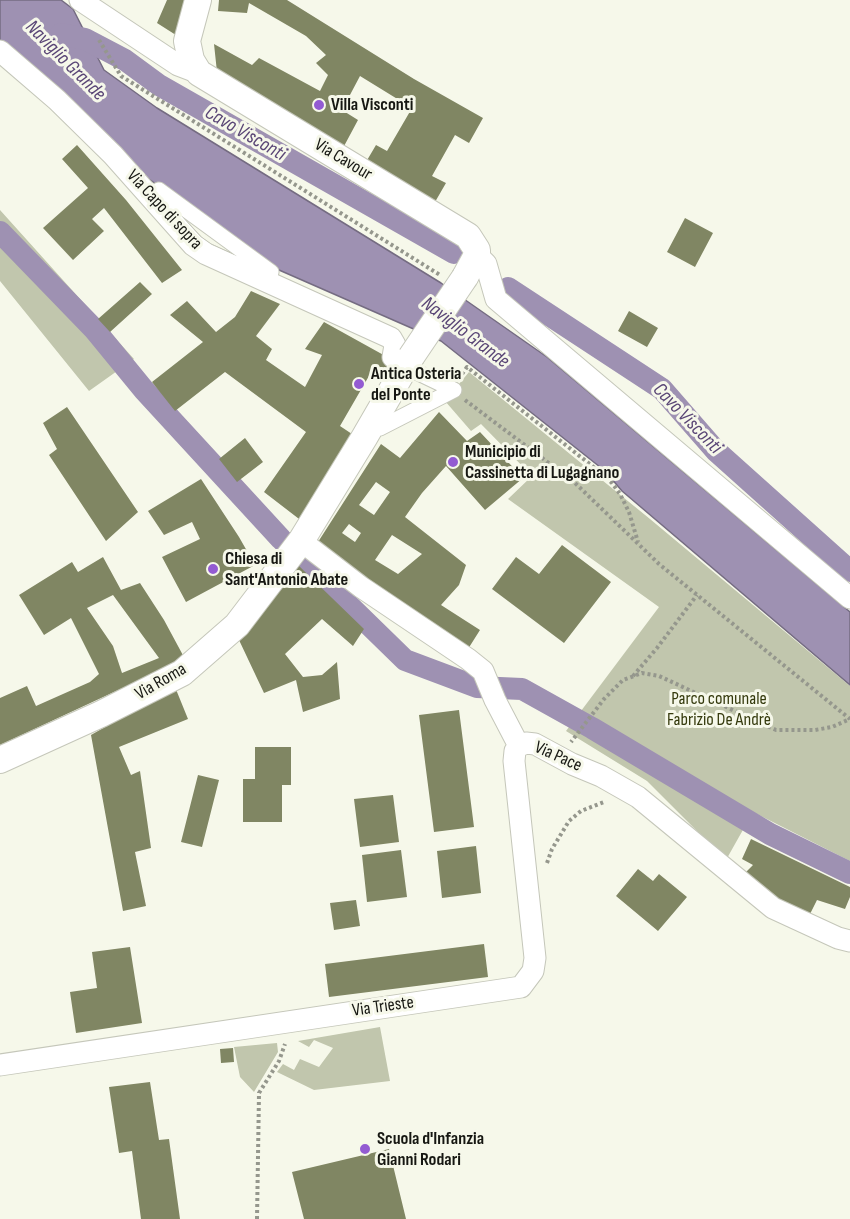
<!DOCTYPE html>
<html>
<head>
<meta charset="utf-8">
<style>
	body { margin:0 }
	canvas { display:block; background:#f6f8ea }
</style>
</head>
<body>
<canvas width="850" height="1219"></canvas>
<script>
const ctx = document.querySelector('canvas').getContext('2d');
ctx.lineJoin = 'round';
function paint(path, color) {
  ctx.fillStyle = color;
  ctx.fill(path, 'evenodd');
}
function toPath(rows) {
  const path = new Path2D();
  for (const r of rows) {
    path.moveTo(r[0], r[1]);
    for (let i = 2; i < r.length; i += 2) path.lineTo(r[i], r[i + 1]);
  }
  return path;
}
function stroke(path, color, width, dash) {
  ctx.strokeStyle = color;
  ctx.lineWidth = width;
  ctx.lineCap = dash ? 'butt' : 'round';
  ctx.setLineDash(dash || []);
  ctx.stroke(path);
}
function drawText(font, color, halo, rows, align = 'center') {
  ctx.font = font + ' "Sofia Sans Condensed",sans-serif';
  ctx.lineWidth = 6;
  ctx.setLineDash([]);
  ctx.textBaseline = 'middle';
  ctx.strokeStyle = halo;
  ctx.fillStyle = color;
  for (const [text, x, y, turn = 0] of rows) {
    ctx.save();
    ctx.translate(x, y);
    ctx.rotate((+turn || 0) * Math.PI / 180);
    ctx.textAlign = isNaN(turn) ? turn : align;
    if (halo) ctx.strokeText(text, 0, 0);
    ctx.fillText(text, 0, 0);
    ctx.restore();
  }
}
paint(toPath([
	[0,210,134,359,89,391,0,281],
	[469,372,650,519,850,686,850,861,753,812,726,860,647,781,566,731,659,607,508,499,532,476,481,424,471,431,445,401],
	[380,1027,390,1081,314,1090,277,1072,283,1064,294,1070,300,1059,319,1067,333,1048,314,1040,309,1047,298,1041],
	[277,1043,278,1052,254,1092,240,1077,234,1047]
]), '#c1c6ad');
const water = toPath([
	[0,0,61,0,73,9,104,70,157,108,441,283,547,357,850,612,850,685,622,491,605,471,441,341,279,270,136,170,0,45,0,0]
]);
paint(water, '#9e91b2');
stroke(water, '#756c82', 1.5);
stroke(toPath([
	[61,34,85,39,125,60,159,85,454,253],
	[0,232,94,329,144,390,281,539,405,660,477,687,522,689,592,728,770,834,850,873],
	[508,288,662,389,716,451,850,571]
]), '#9e91b2', 22);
paint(toPath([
	[167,0,193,0,179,37,157,23],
	[219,0,287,0,414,79,483,118,469,143,455,135,432,176,446,183,435,202,366,162,376,145,387,151,412,108,360,76,342,110,358,120,343,148,217,72,214,44,252,65,259,58,320,91,328,75,316,63,326,55,306,36,249,3,247,13,218,11],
	[77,145,126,200,182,270,162,283,104,208,92,219,104,231,73,260,43,228,88,188,62,159],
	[685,218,713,233,695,267,667,252],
	[140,282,152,294,110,332,98,319],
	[251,291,280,304,256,336,272,349,266,360,305,387,322,355,305,349,324,322,398,363,389,379,373,369,340,426,355,436,303,522,264,492,306,432,225,372,175,411,152,382,203,342,170,315,187,301,216,332,235,317],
	[629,311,658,328,647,347,618,331],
	[67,407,138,512,106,541,49,455,57,449,43,423],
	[439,412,467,441,480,432,523,478,485,510,446,466,422,493,405,517,466,565,459,585,441,605,480,630,468,649,429,625,318,542,381,444,400,458],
	[376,482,390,492,374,515,359,505],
	[349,524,361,533,355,542,342,533],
	[392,535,422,554,398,574,375,560],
	[245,438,263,462,237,482,219,459],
	[201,479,239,537,255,565,186,602,162,557,200,539,192,522,164,535,148,511],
	[562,545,611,582,564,643,492,589,516,557,539,574],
	[103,557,121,590,140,583,164,620,185,659,0,745,0,698,27,686,36,706,90,682,99,674,71,618,44,635,19,595,72,562,78,572],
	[113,595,159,658,122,673,113,646,87,608],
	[299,566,364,629,353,646,322,619,285,654,303,677,322,675,337,662,340,699,303,712,296,680,264,693,239,640],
	[175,687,188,719,119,747,131,775,140,771,151,848,135,852,146,906,123,911,91,735],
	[459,710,474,827,434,832,419,715],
	[255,747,291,747,291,785,282,785,282,822,243,822,243,779,255,779],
	[198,775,219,780,202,847,181,842],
	[393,795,399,842,360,847,354,799],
	[751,839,850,887,850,897,845,909,817,900,810,914,773,900,744,874,753,865,742,859],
	[476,846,481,893,442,898,437,851],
	[401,850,407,897,367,902,362,855],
	[638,869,653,881,659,874,687,897,658,931,616,896],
	[356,900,360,926,334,930,330,903],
	[484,944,488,977,329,997,325,964],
	[130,947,142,1023,76,1033,70,992,97,988,92,952],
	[233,1048,234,1062,221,1063,220,1049],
	[150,1082,159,1140,169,1139,180,1219,141,1219,132,1151,119,1153,109,1087],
	[389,1149,406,1219,304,1219,292,1172]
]), '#808663');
const pedestrian = toPath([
	[159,190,271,272,269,279,207,251,196,243,153,197,159,190],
	[404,366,454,390],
	[373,423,380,428,454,390]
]);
const minor = toPath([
	[80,0,178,65,199,73],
	[0,51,57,100,113,155,193,245,206,254,391,338,395,345,393,357,404,366],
	[477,255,486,264,496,299,850,598],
	[301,541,361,587,468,659,483,671,495,700,519,746],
	[519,746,526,743,535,744,572,764,601,776,638,797,773,908,838,938,850,941],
	[0,1065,521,987,533,971,535,958,514,761,515,751,519,746]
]);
const tertiary = toPath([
	[198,0,187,41,191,60,199,73,468,236,477,250,477,255,465,277],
	[0,760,101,714,182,673,237,625,301,541,364,438,411,357]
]);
stroke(pedestrian, '#c5c7ba', 17);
stroke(minor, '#c5c7ba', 23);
stroke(tertiary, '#c5c7ba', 28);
stroke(toPath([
	[99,40,121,76,440,275],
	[462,374,467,367,596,469,612,483,620,494,629,512,638,542],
	[465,400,574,482,659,564,850,719,832,727,815,730,776,730,659,676,642,673,623,680,604,699,571,742],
	[633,676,657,648,697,595],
	[547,863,552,849,569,821,581,811,604,802],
	[257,1219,259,1093,279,1061,285,1044]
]), '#95978d', 4, [3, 3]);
stroke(pedestrian, '#fff', 15);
stroke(minor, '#fff', 21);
stroke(tertiary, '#fff', 26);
const tertiaryBridge = toPath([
	[411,357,465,277]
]);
stroke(tertiaryBridge, '#c5c7ba', 28, []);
stroke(tertiaryBridge, '#fff', 26);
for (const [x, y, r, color] of [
	[319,105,6,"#935bd2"],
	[359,384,6,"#935bd2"],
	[453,462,6,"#935bd2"],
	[213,569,6,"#935bd2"],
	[365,1149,6,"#935bd2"]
]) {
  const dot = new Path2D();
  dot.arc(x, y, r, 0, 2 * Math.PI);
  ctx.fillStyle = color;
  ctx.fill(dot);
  stroke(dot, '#f6f8ea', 2);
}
drawText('bold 18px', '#161712', '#f6f8ea', [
	["Villa Visconti",331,105],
	["Antica Osteria",371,374],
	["del Ponte",371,395],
	["Municipio di",465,452],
	["Cassinetta di Lugagnano",465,473],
	["Chiesa di",225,559],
	["Sant'Antonio Abate",225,580],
	["Scuola d'Infanzia",377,1139],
	["Gianni Rodari",377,1160]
], 'left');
drawText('18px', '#161712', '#f6f8ea', [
	["Via Cavour",343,160,31],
	["Via Capo di sopra",164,210,47],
	["Via Roma",161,682,-30],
	["Via Pace",558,757,24],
	["Via Trieste",383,1007,-8]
]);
drawText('18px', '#353a0d', '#f6f8ea', [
	["Parco comunale",719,699],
	["Fabrizio De Andrè",719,720]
]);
drawText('italic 20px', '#5a4676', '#f6f8ea', [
	["Naviglio Grande",65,61,45],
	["Cavo Visconti",245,134,30],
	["Naviglio Grande",465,333,37],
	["Cavo Visconti",687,419,46]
]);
</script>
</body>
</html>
